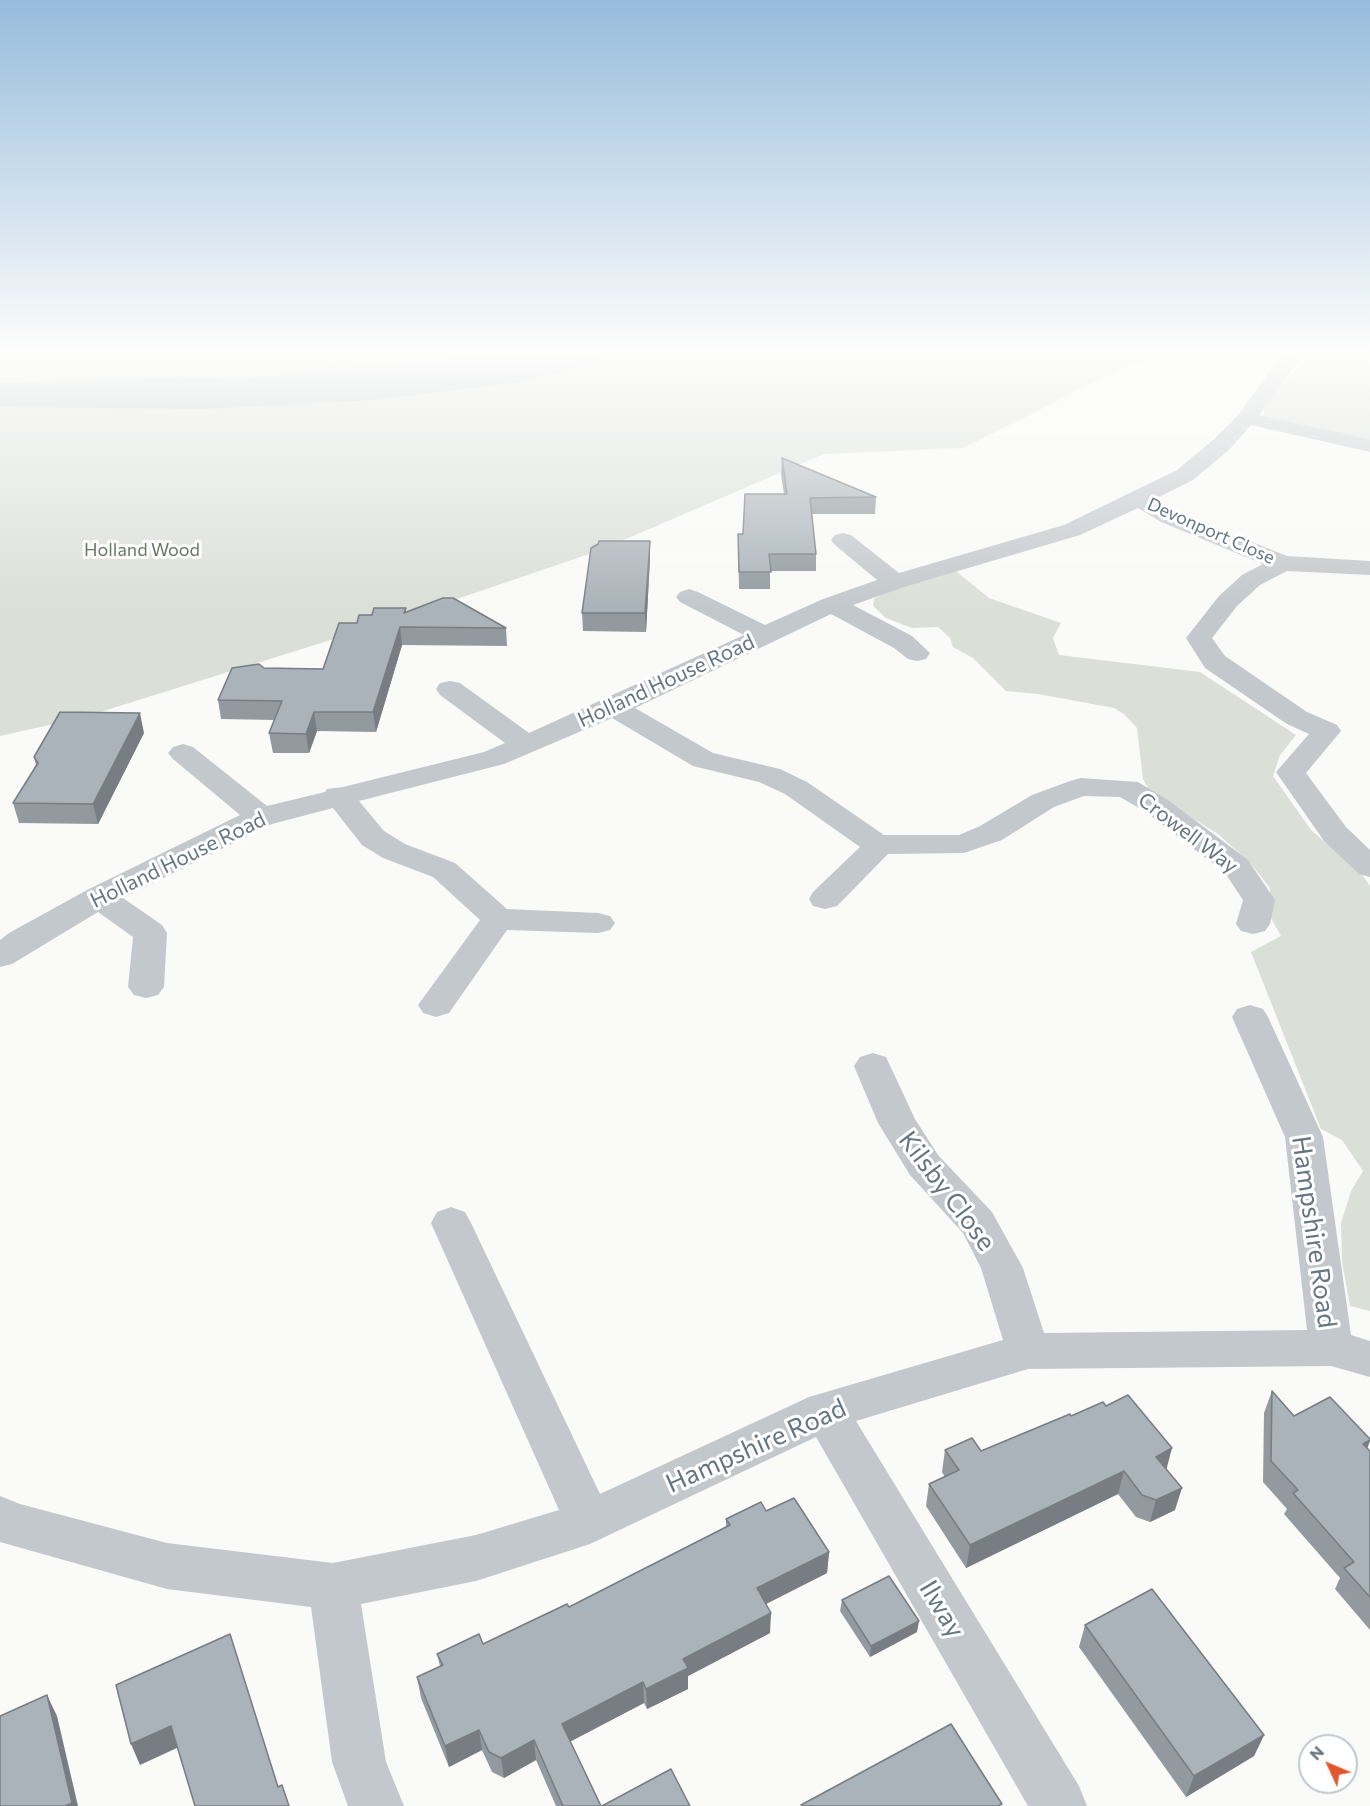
<!DOCTYPE html>
<html>
<head>
<meta charset="utf-8">
<style>
	body { margin:0 }
	#map { position:relative; width:1370px; height:1806px; overflow:hidden; background:#fafaf8; font-family:Commissioner,sans-serif }
	canvas { display:block }
	.north { position:absolute; left:1298px; top:1734px; width:60px; height:60px; box-sizing:border-box; background:#fff; border:2px solid #c1c8cd; border-radius:50%; rotate:314deg; font-size:16px; font-weight:700; line-height:24px; text-align:center; color:#657683 }
	.north::after { content:''; display:block; margin:auto; width:21px; height:27px; background:#e4572e; clip-path:polygon(50% 0,100% 100%,50% 72%,0 100%) }
</style>
</head>
<body>
<div id="map">
<canvas width="1370" height="1806"></canvas>
<div class="north">N</div>
</div>
<script>
const ctx = document.querySelector('canvas').getContext('2d');
ctx.lineJoin = 'round';
function paint(path, color) {
  ctx.fillStyle = color;
  ctx.fill(path, 'evenodd');
}
function toPath(rows) {
  const path = new Path2D();
  for (const r of rows) {
    path.moveTo(r[0], r[1]);
    for (let i = 2; i < r.length; i += 2) path.lineTo(r[i], r[i + 1]);
  }
  return path;
}
function stroke(path, color, width, dash) {
  ctx.strokeStyle = color;
  ctx.lineWidth = width;
  ctx.lineCap = dash ? 'butt' : 'round';
  ctx.setLineDash(dash || []);
  ctx.stroke(path);
}
function drawText(font, color, halo, rows, align = 'center') {
  ctx.font = font + ' Commissioner,sans-serif';
  ctx.lineWidth = 6;
  ctx.setLineDash([]);
  ctx.textBaseline = 'middle';
  ctx.strokeStyle = halo;
  ctx.fillStyle = color;
  for (const [text, x, y, turn = 0] of rows) {
    ctx.save();
    ctx.translate(x, y);
    ctx.rotate((+turn || 0) * Math.PI / 180);
    ctx.textAlign = isNaN(turn) ? turn : align;
    if (halo) ctx.strokeText(text, 0, 0);
    ctx.fillText(text, 0, 0);
    ctx.restore();
  }
}
paint(toPath([
	[0,354,485,354,240,379,181,377,0,383],
	[605,354,1172,354,1127,366,963,448,824,454,598,551,398,619,81,718,0,736,0,407,376,400,523,382,601,362],
	[1310,354,1360,354,1370,364,1370,443,1265,416,1262,406],
	[956,571,989,598,1061,623,1053,638,1059,655,1200,672,1296,735,1280,755,1273,776,1311,830,1361,873,1370,886,1370,1311,1350,1306,1342,1262,1341,1223,1351,1191,1363,1171,1342,1140,1321,1129,1251,952,1281,936,1271,918,1270,888,1252,865,1218,834,1150,792,1143,779,1137,728,1124,714,1114,708,1038,694,1006,691,973,658,953,647,950,638,938,627,912,628,886,618,873,606,874,599,888,591]
]), '#dadfd7');
paint(toPath([
	[485,354,605,354,602,362,523,382,376,400,204,409,0,407,0,383,181,377,240,379]
]), '#bbc7cb');
paint(toPath([
	[350,354,359,354,317,379,310,377,350,354]
]), '#bbc7cb');
paint(toPath([
	[1282,354,1304,354,1259,415,1370,440,1370,452,1251,425,1230,449,1193,480,1155,499,1177,512,1287,556,1370,561,1370,575,1287,571,1260,585,1237,606,1212,638,1225,656,1307,712,1337,725,1341,731,1306,773,1346,827,1370,850,1370,877,1359,874,1324,841,1276,772,1309,734,1287,724,1205,668,1186,638,1219,596,1242,575,1263,564,1161,522,1138,508,1080,535,904,587,853,605,912,636,930,653,926,659,917,661,908,659,894,648,831,614,635,708,713,753,780,769,807,782,884,835,959,835,980,826,1032,795,1070,781,1081,778,1138,782,1168,800,1248,860,1275,900,1270,924,1265,931,1253,934,1241,931,1236,924,1243,900,1225,873,1146,812,1120,797,1084,796,1054,807,1002,840,964,853,888,854,837,906,825,909,813,906,809,899,813,892,860,847,785,794,759,782,693,766,612,718,504,764,359,801,384,831,405,844,455,863,507,909,598,913,610,916,615,923,610,930,598,933,507,930,449,1013,436,1017,423,1013,418,1005,480,920,433,877,383,858,362,845,333,808,272,824,123,898,162,925,167,933,164,987,158,995,146,998,134,995,128,987,133,937,98,912,12,964,0,967,0,940,9,933,87,890,240,815,173,759,168,753,173,747,183,744,193,747,267,806,325,792,327,789,343,787,484,752,505,743,440,695,436,689,440,683,450,681,460,683,529,733,744,635,680,602,676,597,680,592,689,589,698,592,765,625,823,599,877,580,835,545,831,540,835,535,843,533,851,535,899,573,1064,525,1177,470,1214,439,1239,414,1282,354],
	[1250,1005,1263,1009,1268,1017,1323,1137,1351,1335,1370,1341,1370,1377,1331,1366,1028,1369,856,1421,1079,1786,1087,1806,1028,1806,816,1437,590,1544,476,1581,361,1604,386,1762,404,1806,348,1806,332,1762,311,1607,167,1589,0,1542,0,1496,20,1504,167,1543,333,1563,476,1535,559,1510,431,1223,437,1212,451,1207,465,1212,471,1223,600,1494,809,1397,1003,1340,981,1268,963,1233,910,1175,878,1123,854,1066,860,1057,873,1053,886,1057,915,1119,938,1155,992,1212,1023,1268,1044,1333,1307,1330,1285,1137,1232,1017,1237,1009,1250,1005]
]), '#c3c8cc');
paint(toPath([
	[782,458,876,497,875,514,812,514,816,554,816,571,770,571,770,589,739,589,738,534,743,534,784,494,781,475],
	[650,541,650,559,646,632,583,631,582,613,598,544],
	[406,608,406,612,506,628,507,646,402,645,376,732,317,731,309,753,273,753,269,733,275,720,221,719,218,700,264,668,323,669,357,623,372,615],
	[144,733,98,824,19,823,13,803,36,765,34,757],
	[1272,1391,1294,1416,1370,1441,1367,1448,1370,1451,1370,1630,1335,1589,1340,1578,1284,1514,1287,1509,1263,1482,1264,1413],
	[1071,1416,1166,1469,1175,1510,1150,1522,1136,1517,1118,1494,966,1568,926,1506,929,1484,945,1477,942,1472,945,1450,981,1451],
	[766,1511,829,1552,827,1573,766,1604,770,1633,688,1676,688,1689,647,1709,644,1703,570,1741,601,1806,556,1806,536,1760,504,1778,492,1772,482,1750,449,1767,421,1698,417,1677,440,1666,437,1654,483,1644,569,1607,726,1527,726,1519],
	[842,1600,917,1632,870,1657,840,1611],
	[1085,1625,1264,1735,1254,1756,1186,1797,1079,1647]
]), '#929a9f');
paint(toPath([
	[650,541,650,559,646,632,645,613],
	[400,627,402,645,376,732,373,712],
	[314,712,317,731,309,753,306,734],
	[140,713,144,733,98,824,93,804],
	[1370,1440,1370,1441,1362,1461,1363,1444],
	[1172,1448,1166,1471,1156,1457],
	[1124,1471,1118,1494,966,1568,970,1545],
	[1182,1488,1175,1510,1150,1522,1156,1500],
	[829,1552,827,1573,756,1609,757,1588],
	[771,1613,770,1633,688,1676,688,1689,647,1709,646,1689,683,1659],
	[919,1621,917,1632,870,1657,871,1646],
	[643,1682,644,1703,564,1745,562,1724],
	[47,1695,57,1716,78,1806,65,1806],
	[171,1726,179,1747,140,1765,131,1744],
	[479,1730,482,1750,449,1767,445,1746],
	[1264,1735,1254,1756,1186,1797,1194,1776],
	[534,1740,536,1760,504,1778,501,1758]
]), '#777d82');
const building = toPath([
	[782,458,876,497,810,498,816,554,769,554,771,572,739,572,738,534,743,534,745,494,787,494,782,458],
	[599,541,650,541,645,613,582,613,591,548,598,544,599,541],
	[443,598,453,598,506,628,400,627,373,712,314,712,306,734,269,733,282,701,218,700,232,668,259,664,264,668,323,669,339,623,357,623,359,615,372,615,374,608,406,608,404,613,443,598],
	[60,712,140,713,93,804,13,803,38,763,34,757,60,712],
	[1272,1391,1294,1416,1330,1397,1370,1439,1370,1440,1363,1444,1370,1451,1370,1597,1344,1568,1354,1562,1293,1493,1298,1490,1271,1461,1272,1391],
	[1128,1395,1172,1448,1156,1457,1182,1488,1156,1500,1142,1495,1124,1471,970,1545,929,1484,959,1470,945,1450,972,1438,981,1451,1070,1414,1071,1416,1103,1402,1106,1406,1128,1395],
	[794,1498,829,1552,757,1588,771,1613,683,1659,688,1668,646,1689,643,1682,562,1724,601,1806,563,1806,534,1740,501,1758,489,1752,479,1730,445,1746,417,1677,443,1665,437,1654,479,1634,483,1644,567,1604,569,1607,730,1525,726,1519,761,1502,766,1511,794,1498],
	[889,1576,919,1621,871,1646,842,1600,889,1576],
	[1152,1589,1264,1735,1194,1776,1085,1625,1152,1589],
	[230,1634,278,1787,282,1785,289,1806,195,1806,171,1726,131,1744,116,1685,230,1634],
	[47,1695,72,1803,65,1806,0,1806,0,1716,47,1695],
	[951,1724,1002,1804,998,1806,802,1806,801,1805,951,1724],
	[671,1769,690,1806,602,1806,671,1769]
]);
paint(building, '#aab3b9');
stroke(building, '#777d82', 1.5);
const sky = ctx.createLinearGradient(0, 0, 0, 607);
sky.addColorStop(0, '#96bcdc');
sky.addColorStop(0.58, '#fdfdfc');
sky.addColorStop(1, '#fdfdfc00');
ctx.fillStyle = sky;
ctx.fillRect(0, 0, 1370, 607);
drawText('18px', '#657683', '#fff', [
	["Devonport Close",1211,531,24]
]);
drawText('18px', '#687a64', '#fff', [
	["Holland Wood",142,550]
]);
drawText('21px', '#657683', '#fff', [
	["Holland House Road",666,681,-25],
	["Crowell Way",1188,833,37],
	["Holland House Road",178,860,-26]
]);
drawText('26px', '#657683', '#fff', [
	["Kilsby Close",947,1191,53],
	["Hampshire Road",1314,1232,82],
	["Hampshire Road",756,1446,-24],
	["Ilway",942,1609,59]
]);
</script>
</body>
</html>
